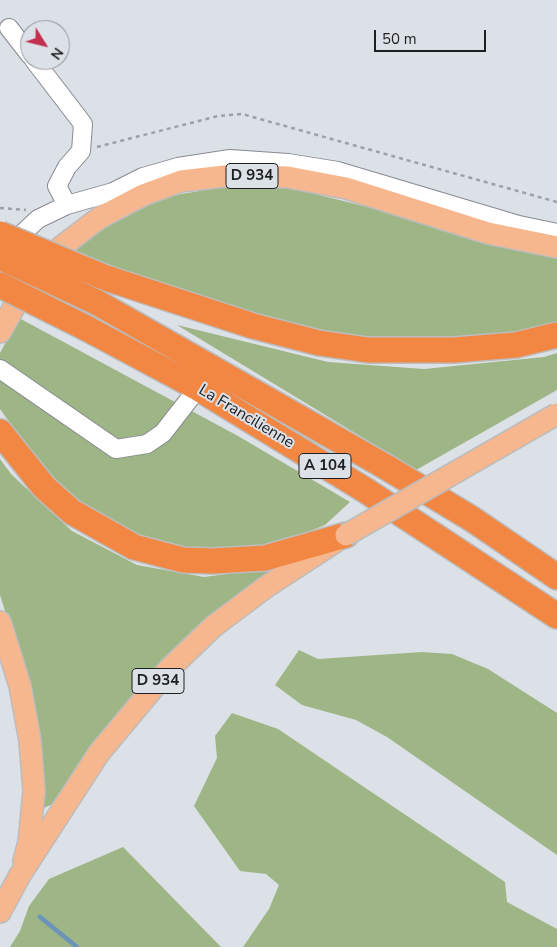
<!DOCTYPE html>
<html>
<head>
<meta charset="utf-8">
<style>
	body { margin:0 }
	#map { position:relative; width:557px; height:947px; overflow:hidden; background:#dce0e7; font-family:"Nunito Sans",sans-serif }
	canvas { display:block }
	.north { position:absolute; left:20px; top:20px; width:50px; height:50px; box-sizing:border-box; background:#dce0e7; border:1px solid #909398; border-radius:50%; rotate:126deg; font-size:14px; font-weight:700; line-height:20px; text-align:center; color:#1e1f21 }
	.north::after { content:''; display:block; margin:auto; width:18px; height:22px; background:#c1304f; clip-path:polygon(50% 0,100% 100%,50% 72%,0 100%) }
	.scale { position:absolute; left:374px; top:30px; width:112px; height:22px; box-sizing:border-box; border:2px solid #1e1f21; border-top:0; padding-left:6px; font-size:15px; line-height:18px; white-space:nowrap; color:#1e1f21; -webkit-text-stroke:4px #dce0e7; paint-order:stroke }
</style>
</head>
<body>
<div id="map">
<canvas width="557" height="947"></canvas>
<div class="north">N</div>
<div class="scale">50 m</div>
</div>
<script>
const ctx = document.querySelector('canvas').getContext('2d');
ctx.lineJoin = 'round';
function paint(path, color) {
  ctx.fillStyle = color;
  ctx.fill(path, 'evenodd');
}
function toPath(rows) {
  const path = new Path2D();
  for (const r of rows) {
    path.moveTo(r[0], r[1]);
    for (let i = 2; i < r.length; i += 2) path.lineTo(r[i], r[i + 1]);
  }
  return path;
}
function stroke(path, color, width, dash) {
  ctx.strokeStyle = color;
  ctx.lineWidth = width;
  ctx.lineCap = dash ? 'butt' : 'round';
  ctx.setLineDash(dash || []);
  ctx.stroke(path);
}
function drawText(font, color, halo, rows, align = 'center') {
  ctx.font = font + ' "Nunito Sans",sans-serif';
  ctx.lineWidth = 4;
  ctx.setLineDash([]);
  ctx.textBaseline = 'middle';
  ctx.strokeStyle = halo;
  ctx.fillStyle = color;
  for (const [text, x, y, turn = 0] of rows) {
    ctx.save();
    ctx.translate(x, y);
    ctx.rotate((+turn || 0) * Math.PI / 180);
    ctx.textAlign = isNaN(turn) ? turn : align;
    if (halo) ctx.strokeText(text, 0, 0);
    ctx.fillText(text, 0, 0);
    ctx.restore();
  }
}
paint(toPath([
	[223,187,291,188,557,254,557,324,524,333,435,345,354,341,288,326,62,254,104,225,158,198],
	[19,318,238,436,350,502,325,525,281,543,221,550,156,547,85,509,45,471,0,409,0,353],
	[177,325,328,362,424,369,544,357,557,353,557,390,416,470],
	[0,459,11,474,72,531,137,565,204,577,288,566,187,639,143,681,84,757,51,805,43,808,40,735,25,675,0,595],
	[299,650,318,659,422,652,452,654,488,669,557,713,557,855,387,737,356,720,302,705,275,685],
	[232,713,278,729,505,882,507,902,557,929,557,947,243,947,269,909,279,885,266,874,240,871,194,806,217,758,215,736],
	[123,847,221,947,10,947,20,931,29,906,49,879]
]), '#9eb586');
stroke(toPath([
	[40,917,77,947]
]), '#6c93b8', 4.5);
const minor = toPath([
	[9,28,30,55],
	[34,60,83,124,81,151,67,167,57,186,67,205],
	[8,247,38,219,67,205,113,192,143,177,178,167,230,159,288,163,338,171,519,225,557,233],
	[0,369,116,449,147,444,163,433,198,388]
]);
const major = toPath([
	[0,332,27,284,61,247,99,218,143,195,181,181,233,175,288,177,346,188,488,233,557,247],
	[0,622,20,686,30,741,34,791,29,842,24,861],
	[0,912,20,875,99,753,170,668,214,626,266,587,335,542]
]);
const highway = toPath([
	[106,278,253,326,319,343,368,350,454,350,516,345,557,335],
	[96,302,386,467,472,519,557,577],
	[86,328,198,388,365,490,557,616],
	[0,432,44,487,72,512,134,547,183,560,213,561,265,558,346,535]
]);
stroke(minor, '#878a91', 20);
stroke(major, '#bcbcbc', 24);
stroke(highway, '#bcbcbc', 28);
stroke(toPath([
	[97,147,218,116,242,114,557,202],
	[0,208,26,210]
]), '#9da0a6', 2.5, [4, 4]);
stroke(minor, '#fff', 18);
stroke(major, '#f7b78e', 21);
stroke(highway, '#f28743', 25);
const majorBridge = toPath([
	[346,535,557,414]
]);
const highwayBridge = toPath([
	[0,234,106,278],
	[0,257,96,302],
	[0,285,86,328]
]);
stroke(majorBridge, '#bcbcbc', 24, []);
stroke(highwayBridge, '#bcbcbc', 28, []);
stroke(majorBridge, '#f7b78e', 21);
stroke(highwayBridge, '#f28743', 25);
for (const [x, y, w] of [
	[252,176,52],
	[325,466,52],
	[158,681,52]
]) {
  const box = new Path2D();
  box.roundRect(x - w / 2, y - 12.5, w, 25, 4);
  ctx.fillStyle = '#dce0e7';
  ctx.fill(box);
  stroke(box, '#1e1f21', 1);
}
drawText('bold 15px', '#1e1f21', null, [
	["D 934",252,176],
	["A 104",325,466],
	["D 934",158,681]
]);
drawText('16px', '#1e1f21', '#dce0e7', [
	["La Francilienne",246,417,31]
]);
</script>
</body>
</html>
